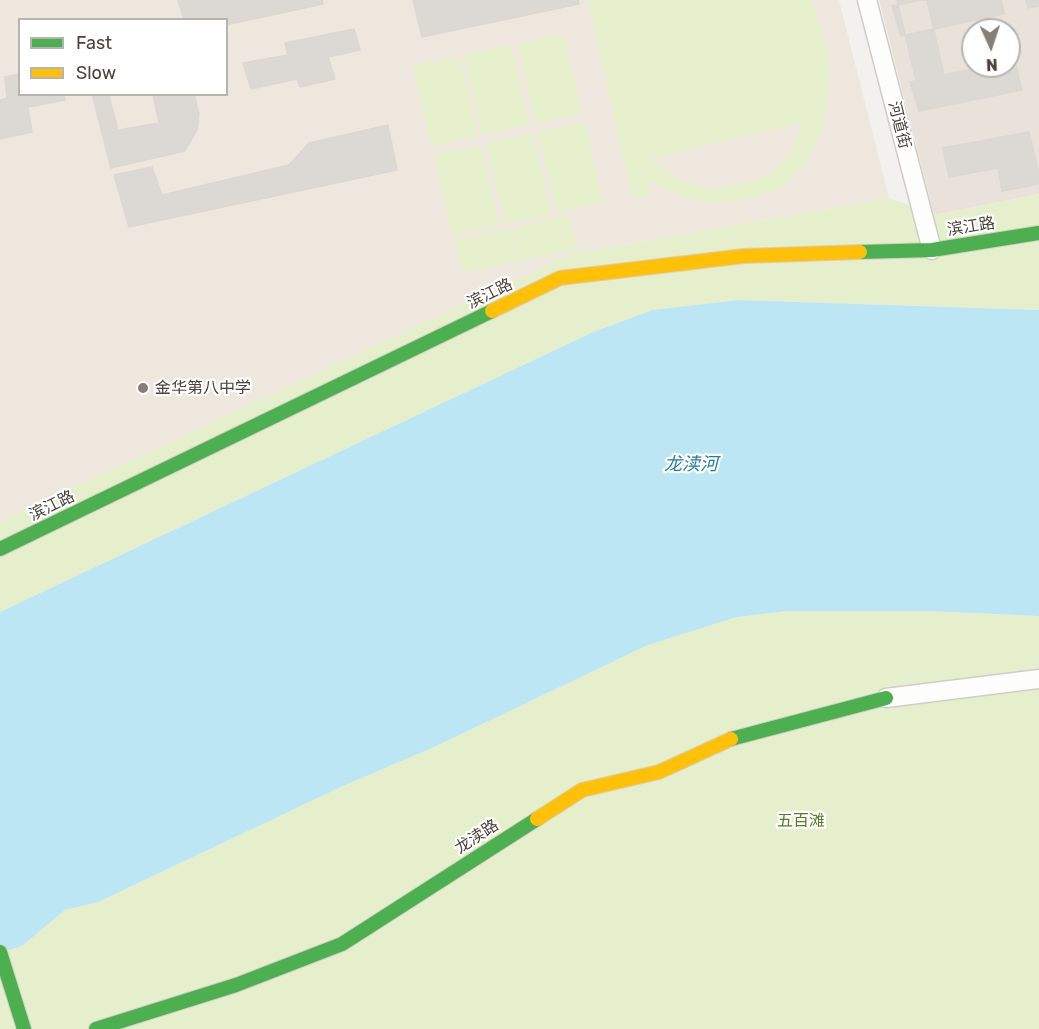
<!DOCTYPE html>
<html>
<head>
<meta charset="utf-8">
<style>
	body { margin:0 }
	#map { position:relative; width:1039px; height:1029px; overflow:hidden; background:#f3f1ee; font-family:Rubik,sans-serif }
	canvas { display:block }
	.legend { position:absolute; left:18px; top:18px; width:210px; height:78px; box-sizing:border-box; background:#fff; border:2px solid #b7b3af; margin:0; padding:8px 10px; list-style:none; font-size:18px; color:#4b4138 }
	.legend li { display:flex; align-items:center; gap:12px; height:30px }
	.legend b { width:30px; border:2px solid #b7b3af }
	.north { position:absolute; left:961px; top:18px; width:60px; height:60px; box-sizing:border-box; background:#fff; border:2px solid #b7b3af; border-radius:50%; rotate:177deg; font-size:16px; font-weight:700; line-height:24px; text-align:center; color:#4b4138 }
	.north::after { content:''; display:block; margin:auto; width:21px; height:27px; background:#867f78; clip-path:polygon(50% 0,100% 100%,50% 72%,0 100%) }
</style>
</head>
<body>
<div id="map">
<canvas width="1039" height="1029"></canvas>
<ul class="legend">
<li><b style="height:8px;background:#4caf50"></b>Fast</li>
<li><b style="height:8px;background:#ffc107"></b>Slow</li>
</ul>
<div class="north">N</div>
</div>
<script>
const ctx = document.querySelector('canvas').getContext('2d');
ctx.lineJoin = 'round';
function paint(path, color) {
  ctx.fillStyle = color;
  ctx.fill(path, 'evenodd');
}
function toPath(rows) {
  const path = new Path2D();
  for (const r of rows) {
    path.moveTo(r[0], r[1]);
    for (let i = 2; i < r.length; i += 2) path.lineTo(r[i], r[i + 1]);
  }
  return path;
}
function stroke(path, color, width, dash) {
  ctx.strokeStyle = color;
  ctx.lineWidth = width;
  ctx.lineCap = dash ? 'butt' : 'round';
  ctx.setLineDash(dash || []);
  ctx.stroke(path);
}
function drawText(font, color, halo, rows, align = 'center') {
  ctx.font = font + ' Rubik,"Noto Sans SC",sans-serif';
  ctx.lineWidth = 4.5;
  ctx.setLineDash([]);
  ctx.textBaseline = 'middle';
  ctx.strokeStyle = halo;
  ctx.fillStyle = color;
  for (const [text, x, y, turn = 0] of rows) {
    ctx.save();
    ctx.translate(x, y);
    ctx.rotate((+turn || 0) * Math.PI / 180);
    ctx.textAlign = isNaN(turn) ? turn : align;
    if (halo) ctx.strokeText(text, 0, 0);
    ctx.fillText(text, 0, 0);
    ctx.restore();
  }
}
paint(toPath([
	[879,0,1039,0,1039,194,934,215],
	[973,30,1009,30,1009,66,973,66]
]), '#e8e2db');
paint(toPath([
	[0,0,839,0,889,198,570,254,0,522],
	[20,20,226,20,226,94,20,94]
]), '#eee7dd');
paint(toPath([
	[588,0,813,0,829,58,827,101,824,128,805,163,781,189,745,199,711,203,680,196,649,180,652,194,632,198],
	[802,122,792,152,776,170,751,181,711,189,679,180,650,159],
	[564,34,582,114,536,124,517,43],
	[511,45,529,125,482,135,464,54],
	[460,56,478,136,431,146,413,65],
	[585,122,603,203,556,212,538,131],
	[533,134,551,215,505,224,486,143],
	[481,145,499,225,452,235,434,154],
	[1039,194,1039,310,739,300,652,310,591,333,0,612,0,522,570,254,889,198,934,215],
	[570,215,577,250,520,261,513,227],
	[512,228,519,262,462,273,455,239],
	[787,611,927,611,1039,616,1039,1029,0,1029,0,953,22,946,65,910,98,902,343,786,432,748,648,645,737,617]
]), '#e6efcc');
paint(toPath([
	[739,300,1039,310,1039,616,927,611,787,611,737,617,648,645,432,748,343,786,98,902,65,910,22,946,0,953,0,612,591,333,652,310]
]), '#bce6f4');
const building = toPath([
	[178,0,322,0,323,4,226,25,226,20,184,20,178,0],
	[413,0,578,0,579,4,422,37,413,0],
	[897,0,927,0,944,75,916,81,897,0],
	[921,0,1001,0,1004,14,901,36,892,6,921,0],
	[1026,0,1039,0,1039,6,1028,8,1026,0],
	[354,29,360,50,328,57,335,79,300,87,297,79,251,89,243,63,288,55,285,43,354,29],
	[1015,61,1022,90,919,111,910,82,988,66,1009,66,1009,62,1015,61],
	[20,74,20,94,64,94,65,100,28,107,32,132,0,139,0,100,7,98,5,77,20,74],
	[92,94,115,94,109,96,118,130,159,123,153,94,194,94,199,114,197,130,185,151,111,168,92,94],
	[388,125,397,170,129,227,114,175,152,167,162,195,289,165,309,143,388,125],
	[1029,132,1039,173,1039,184,1002,191,998,168,949,177,943,148,1029,132]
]);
paint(building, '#dcd8d4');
stroke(building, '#dcd7d3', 1.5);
const street = toPath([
	[867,0,932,250],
	[886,698,1039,679]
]);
const fast = toPath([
	[860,252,932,250,1039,233],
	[0,549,492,311],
	[731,739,886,698],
	[0,952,24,1029],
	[96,1029,236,985,342,944,537,819]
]);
const slow = toPath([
	[492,311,560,278,744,256,860,252],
	[537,819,582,790,659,772,731,739]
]);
stroke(street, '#d0cdc9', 21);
stroke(fast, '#d5cec5', 16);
stroke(slow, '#d5cec5', 16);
stroke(street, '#fdfdfc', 18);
stroke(fast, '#4caf50', 14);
stroke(slow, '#ffc107', 14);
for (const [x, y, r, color] of [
	[143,388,6,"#867f78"]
]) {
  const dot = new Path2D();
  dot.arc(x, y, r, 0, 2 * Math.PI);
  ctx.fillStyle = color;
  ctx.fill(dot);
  stroke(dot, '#fff', 2);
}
drawText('16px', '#4b4138', '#fff', [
	["河道街",899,125,76],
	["滨江路",971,227,-9],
	["滨江路",490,294,-26],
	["滨江路",52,506,-26],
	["龙渎路",477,837,-33]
]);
drawText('16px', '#4b4138', '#fff', [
	["金华第八中学",155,388]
], 'left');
drawText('16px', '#547d24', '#fff', [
	["五百滩",801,821]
]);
drawText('italic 18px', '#237d9e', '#fff', [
	["龙渎河",691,465]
]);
</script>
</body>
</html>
